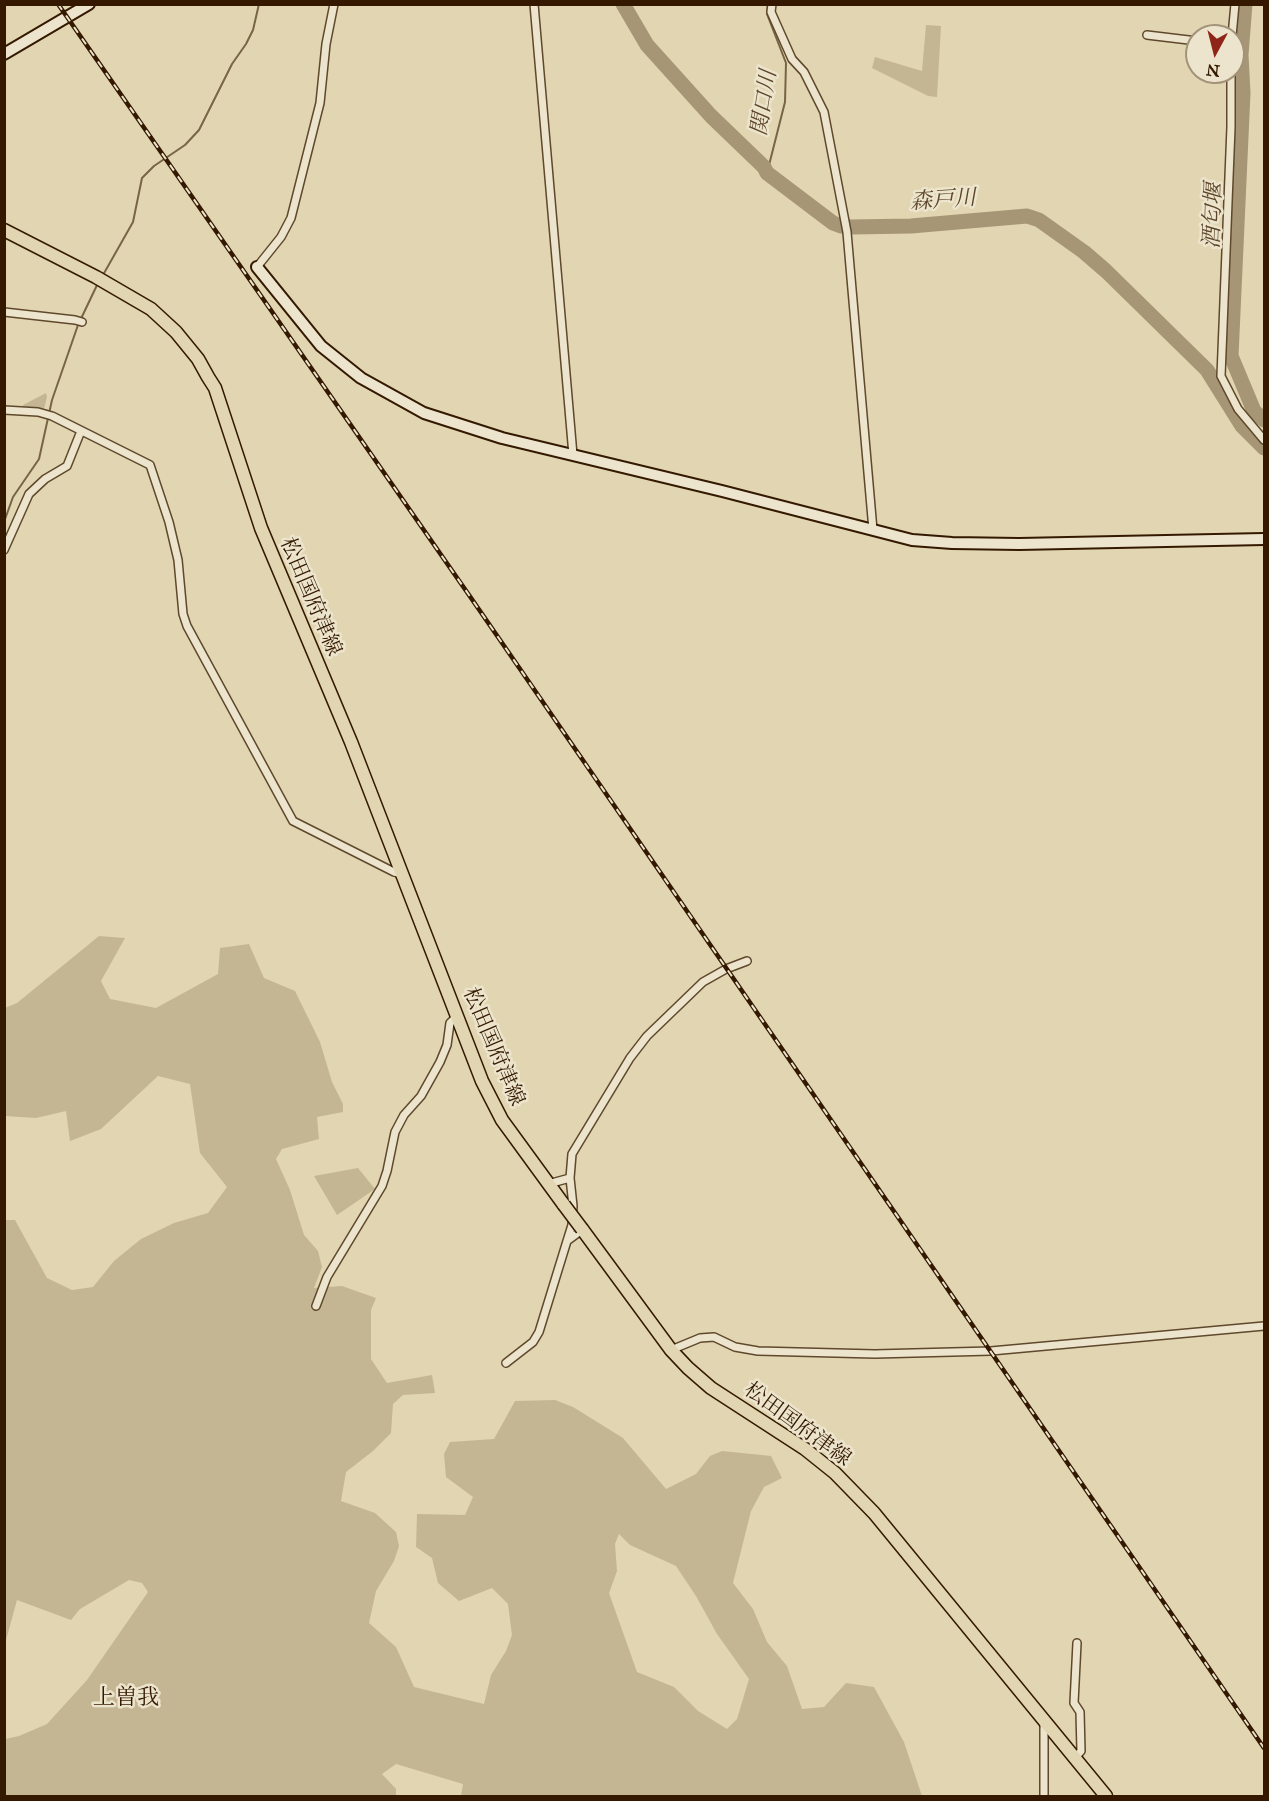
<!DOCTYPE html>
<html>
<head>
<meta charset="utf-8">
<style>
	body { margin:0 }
	#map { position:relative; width:1269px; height:1801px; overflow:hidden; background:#e1d6b1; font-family:"IM FELL Great Primer",serif }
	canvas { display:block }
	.frame { position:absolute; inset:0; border:6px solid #341900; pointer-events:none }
	.north { position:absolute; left:1185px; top:24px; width:60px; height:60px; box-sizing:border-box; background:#ece4cc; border:2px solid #a2937a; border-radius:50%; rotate:187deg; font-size:16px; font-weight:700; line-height:24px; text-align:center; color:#341900 }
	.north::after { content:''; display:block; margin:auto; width:21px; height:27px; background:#8f2418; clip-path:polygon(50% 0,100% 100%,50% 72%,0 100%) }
</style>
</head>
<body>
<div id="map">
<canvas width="1269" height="1801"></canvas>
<div class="frame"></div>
<div class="north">N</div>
</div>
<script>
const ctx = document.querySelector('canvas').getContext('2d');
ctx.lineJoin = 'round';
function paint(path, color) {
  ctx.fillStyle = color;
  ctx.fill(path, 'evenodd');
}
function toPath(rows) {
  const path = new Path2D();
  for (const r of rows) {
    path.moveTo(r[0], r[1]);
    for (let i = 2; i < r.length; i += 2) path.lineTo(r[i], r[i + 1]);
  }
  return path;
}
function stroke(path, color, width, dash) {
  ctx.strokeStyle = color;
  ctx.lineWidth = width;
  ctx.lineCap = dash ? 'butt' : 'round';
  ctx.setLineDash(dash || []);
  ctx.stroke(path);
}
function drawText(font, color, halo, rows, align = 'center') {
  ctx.font = font + ' "IM FELL Great Primer","Noto Serif JP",serif';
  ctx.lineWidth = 5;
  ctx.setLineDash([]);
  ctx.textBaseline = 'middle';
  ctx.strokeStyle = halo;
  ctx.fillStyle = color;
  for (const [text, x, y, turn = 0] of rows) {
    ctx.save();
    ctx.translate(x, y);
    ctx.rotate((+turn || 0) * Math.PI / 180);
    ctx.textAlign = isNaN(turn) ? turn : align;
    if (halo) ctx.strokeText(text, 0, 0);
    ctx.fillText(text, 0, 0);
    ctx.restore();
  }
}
paint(toPath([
	[926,25,941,26,937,97,928,96,872,68,875,57,922,71],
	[46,393,47,397,44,409,23,409,23,405],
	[99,936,125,938,101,981,110,999,156,1008,218,974,220,948,249,944,264,978,295,991,320,1042,332,1082,343,1104,343,1112,317,1117,319,1139,282,1149,276,1159,290,1190,304,1235,318,1251,322,1267,314,1288,342,1286,376,1298,371,1310,371,1359,387,1383,432,1375,435,1393,403,1395,393,1404,391,1433,373,1451,346,1472,341,1501,375,1513,396,1532,399,1546,394,1561,376,1591,369,1623,396,1647,414,1687,484,1704,491,1675,506,1651,512,1635,508,1604,492,1588,459,1601,438,1583,432,1558,416,1547,417,1514,465,1515,473,1497,446,1477,444,1454,450,1442,494,1439,515,1401,555,1400,573,1407,623,1438,666,1489,696,1474,710,1456,722,1451,771,1456,782,1478,764,1487,751,1511,733,1583,753,1609,767,1642,787,1666,802,1709,824,1707,846,1683,874,1687,904,1742,922,1796,461,1796,463,1784,396,1764,382,1774,396,1789,396,1796,5,1796,5,1739,19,1736,47,1724,87,1680,148,1592,142,1583,129,1580,80,1609,71,1620,17,1600,5,1644,5,1220,15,1220,47,1278,72,1290,93,1287,114,1261,141,1239,174,1223,208,1213,227,1187,200,1153,190,1084,158,1076,101,1129,70,1141,66,1111,36,1118,5,1116,5,1008,17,1003],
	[619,1534,630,1545,676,1566,696,1596,717,1634,749,1679,737,1719,727,1729,698,1711,674,1687,637,1672,609,1593,617,1571,615,1544],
	[358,1168,375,1189,337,1215,314,1176]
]), '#c4b693');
stroke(toPath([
	[767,173,785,102,786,63,767,14,768,4],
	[103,275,133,222,142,178,154,166,185,145,199,130,232,64,246,44,253,30,259,4],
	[4,522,13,497,39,459,52,400,78,325,98,283]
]), '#786446', 2);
stroke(toPath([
	[623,4,647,45,711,116,764,167,767,173,833,223,841,226,851,227,911,226,1027,216,1039,220,1084,252,1106,271,1207,370,1242,426,1264,448],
	[1245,4,1241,55,1243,93,1231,356,1254,411,1264,420]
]), '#a69675', 15);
const street = toPath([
	[534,4,573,455],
	[772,4,771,12,792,59,804,72,824,112,847,232,873,530],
	[1147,35,1197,41],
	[1232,36,1235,4],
	[1231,72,1231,127,1221,376,1238,409,1264,440],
	[257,267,281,237,291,218,320,103,326,44,334,4],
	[4,312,75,320,82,322],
	[4,410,38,412,52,416,150,465,169,522,178,560,183,614,187,626,293,821,394,872,402,874],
	[4,550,29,494,45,479,67,466,81,431],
	[548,1184,570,1178],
	[567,1241,572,1225,573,1206,570,1178,572,1154,630,1058,647,1036,703,982,726,969,747,961],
	[316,1306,327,1277,382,1186,387,1171,395,1132,404,1115,421,1096,440,1062,447,1045,450,1023,457,1016],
	[671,1350,700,1338,714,1337,735,1347,758,1351,875,1354,991,1351,1264,1326],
	[506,1363,533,1342,539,1332,567,1241,582,1230],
	[1075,1758,1081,1751,1080,1712,1074,1703,1077,1643],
	[1044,1796,1044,1721]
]);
const secondary = toPath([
	[4,54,89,4],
	[257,267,321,346,361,378,424,413,502,438,722,491,912,540,952,543,1019,544,1264,539]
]);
const primary = toPath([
	[4,230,96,277,151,309,176,332,198,359,208,377,215,388,261,528,351,742,482,1081,502,1120,564,1205],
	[582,1229,671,1350,688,1368,711,1388,805,1449,835,1473,874,1513,1106,1796]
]);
stroke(street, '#5f482c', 10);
stroke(secondary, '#341900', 14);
stroke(primary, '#341900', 15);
stroke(street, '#ece4cc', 7);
stroke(secondary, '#ece4cc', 10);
stroke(primary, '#e1d6b1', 12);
const rail = toPath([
	[58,4,469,595,1264,1748]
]);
stroke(rail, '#341900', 4.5);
stroke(rail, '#ece4cc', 2, [7]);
const primaryBridge = toPath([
	[564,1205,582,1229]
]);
stroke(primaryBridge, '#341900', 15, []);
stroke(primaryBridge, '#e1d6b1', 12);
drawText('21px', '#341900', '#ece4cc', [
	["松田国府津線",310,597,67],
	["松田国府津線",493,1047,67],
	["松田国府津線",797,1425,36]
]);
drawText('italic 22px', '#5c4529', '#ece4cc', [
	["関口川",765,103,-81],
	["森戸川",943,201,-4],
	["酒匂堰",1214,216,-88]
]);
drawText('22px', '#341900', '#ece4cc', [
	["上曽我",126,1699]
]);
</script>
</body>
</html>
